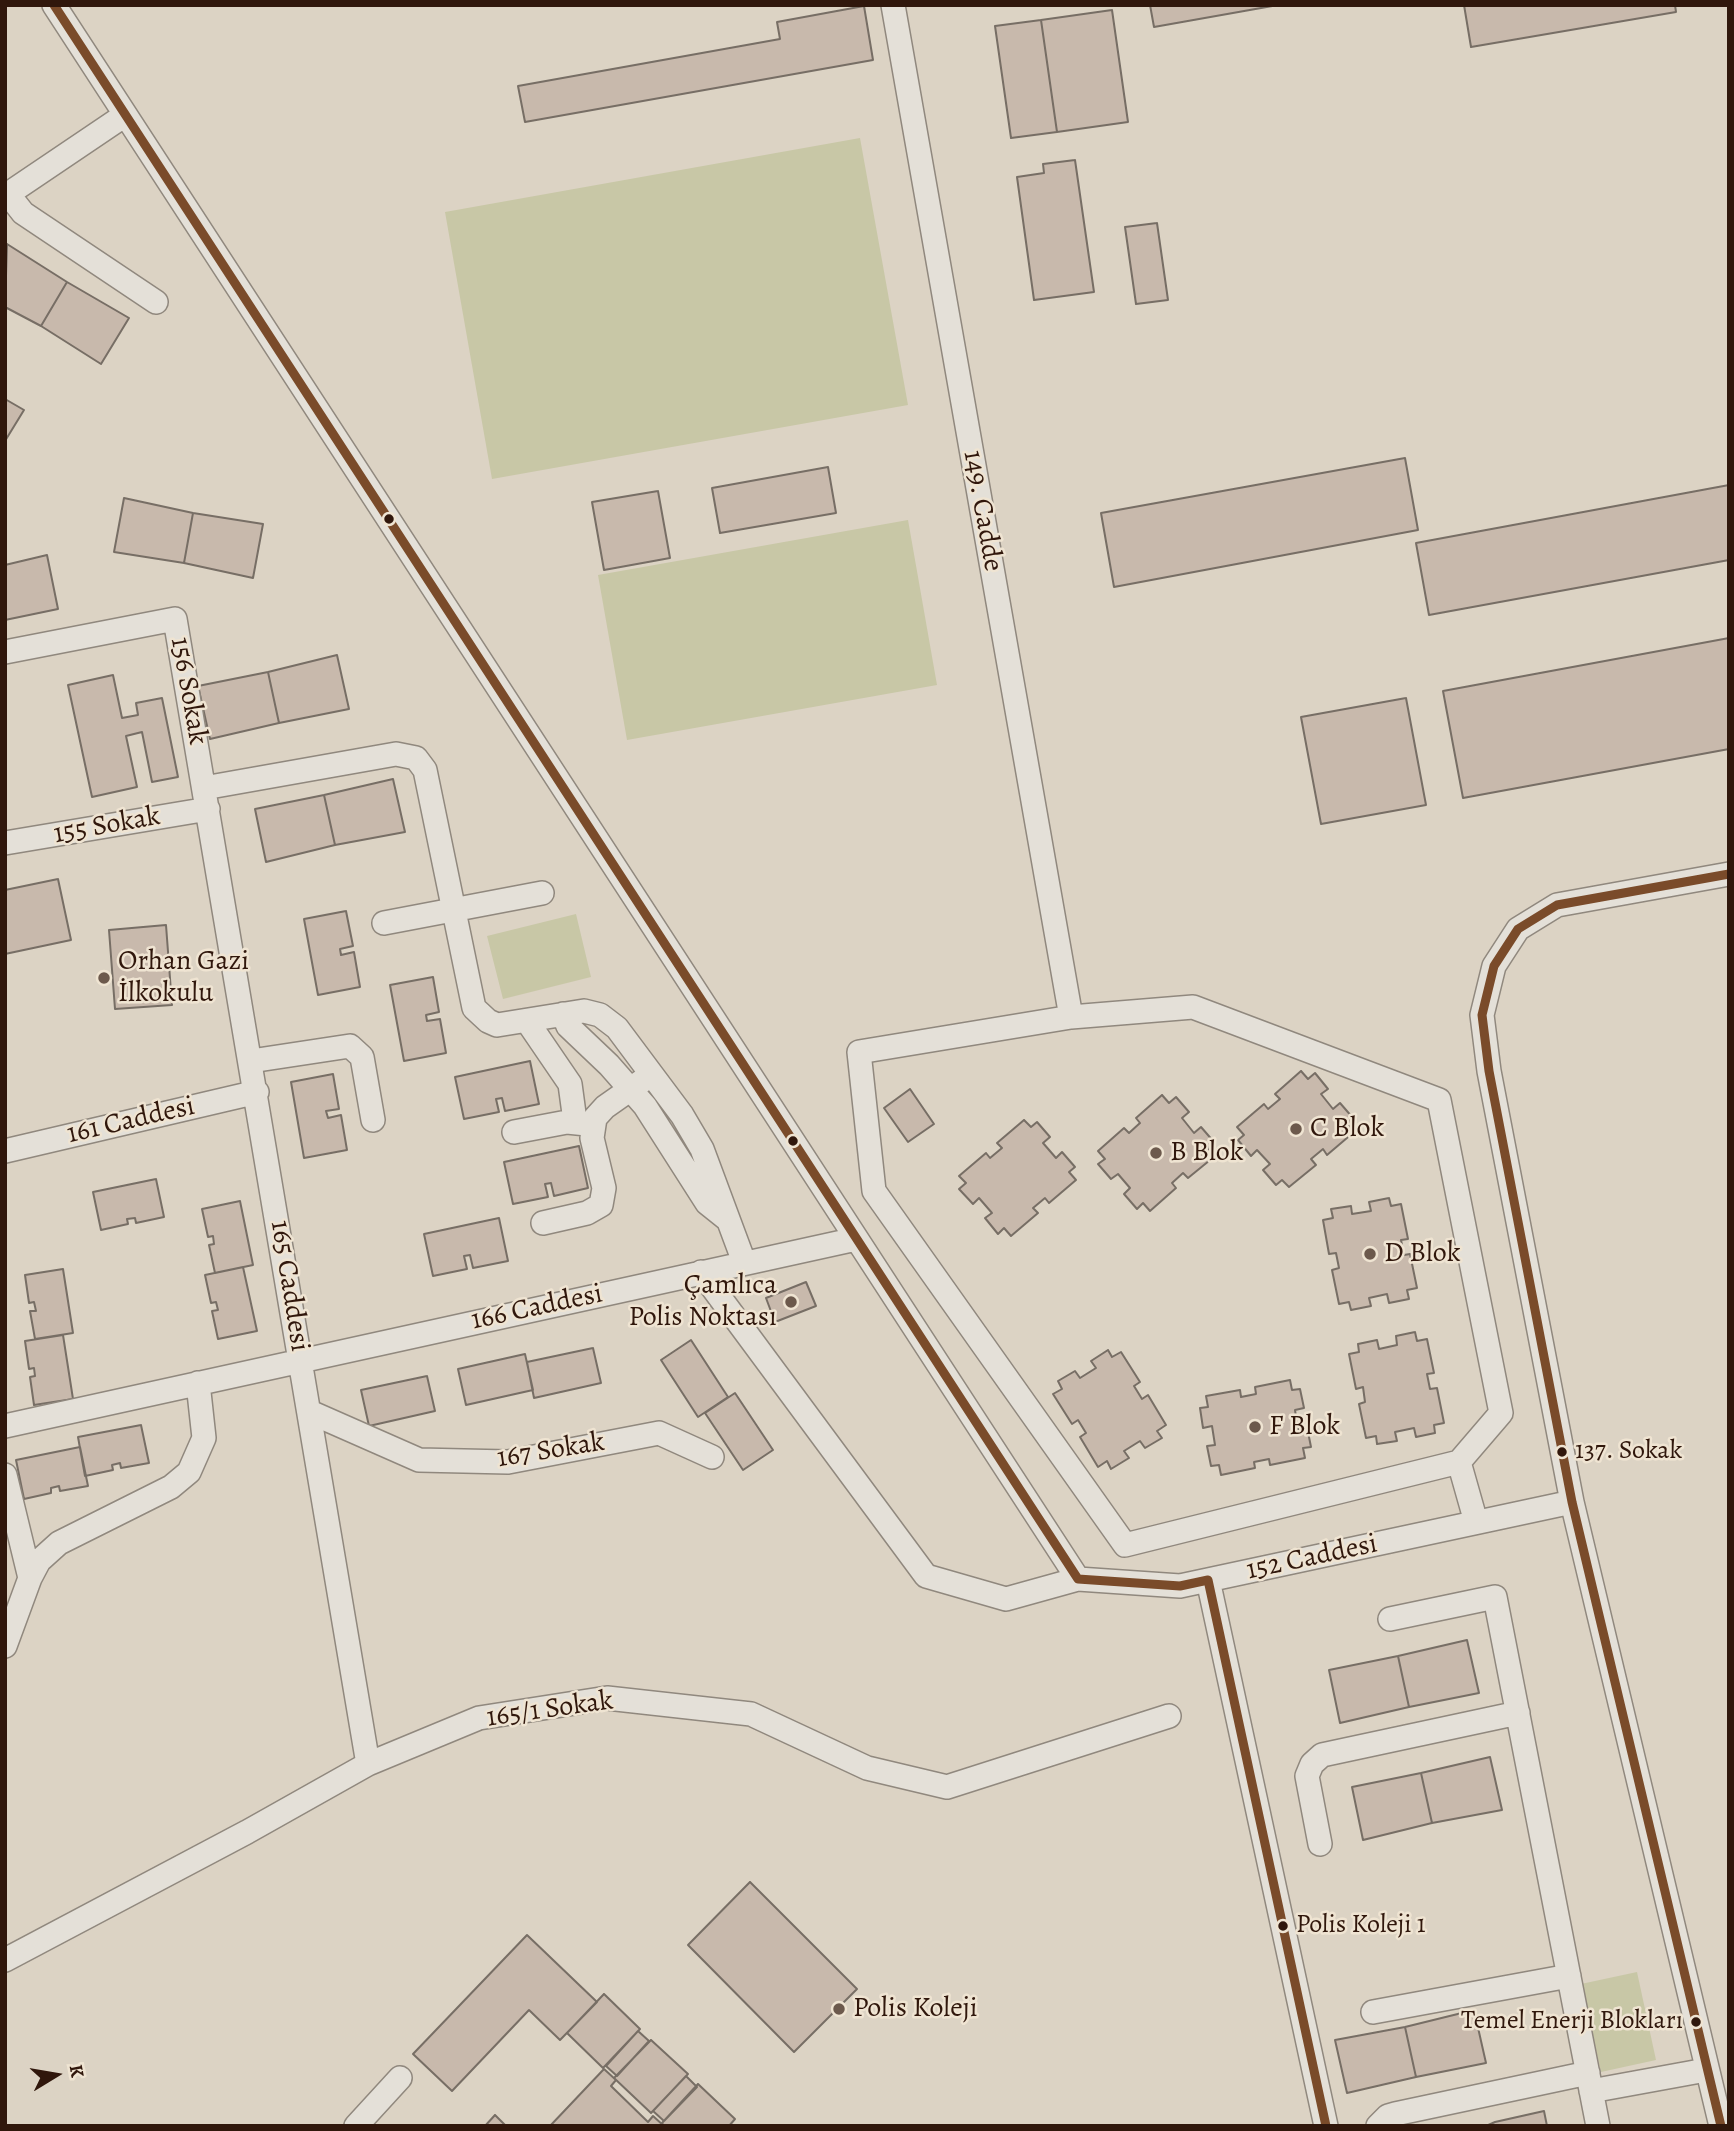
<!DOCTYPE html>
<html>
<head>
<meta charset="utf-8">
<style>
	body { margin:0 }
	#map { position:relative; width:1734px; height:2131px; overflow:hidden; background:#dcd3c4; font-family:Alegreya,serif }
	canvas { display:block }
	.frame { position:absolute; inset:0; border:7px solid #30170c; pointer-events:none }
	.north { position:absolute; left:21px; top:2040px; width:70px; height:70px; -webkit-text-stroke:5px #efe4d2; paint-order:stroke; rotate:79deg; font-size:19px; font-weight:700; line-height:28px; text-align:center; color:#30170c }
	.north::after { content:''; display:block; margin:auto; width:24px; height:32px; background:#30170c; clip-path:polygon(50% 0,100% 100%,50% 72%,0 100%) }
</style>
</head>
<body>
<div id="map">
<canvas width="1734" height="2131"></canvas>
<div class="frame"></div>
<div class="north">K</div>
</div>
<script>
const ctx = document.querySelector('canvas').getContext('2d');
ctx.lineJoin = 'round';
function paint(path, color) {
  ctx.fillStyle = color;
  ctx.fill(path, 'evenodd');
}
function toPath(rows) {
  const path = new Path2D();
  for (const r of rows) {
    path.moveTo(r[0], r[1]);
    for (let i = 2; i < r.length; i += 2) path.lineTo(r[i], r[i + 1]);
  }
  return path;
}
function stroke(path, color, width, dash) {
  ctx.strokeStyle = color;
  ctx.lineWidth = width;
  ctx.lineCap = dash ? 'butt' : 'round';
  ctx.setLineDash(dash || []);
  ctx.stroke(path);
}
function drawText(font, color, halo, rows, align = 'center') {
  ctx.font = font + ' Alegreya,serif';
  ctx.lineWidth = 5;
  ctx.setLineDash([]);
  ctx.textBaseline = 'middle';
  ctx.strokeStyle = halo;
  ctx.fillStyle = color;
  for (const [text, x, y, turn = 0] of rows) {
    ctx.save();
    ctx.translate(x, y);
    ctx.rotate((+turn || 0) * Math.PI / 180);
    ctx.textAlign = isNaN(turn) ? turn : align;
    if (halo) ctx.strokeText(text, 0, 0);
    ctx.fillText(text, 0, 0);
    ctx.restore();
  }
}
paint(toPath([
	[860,138,908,405,492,479,445,212],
	[908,520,937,685,627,740,598,575],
	[576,914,591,977,503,999,487,936],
	[1637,1972,1656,2060,1601,2072,1581,1984]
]), '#c8c7a6');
const building = toPath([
	[1150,5,1278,5,1154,27,1150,5],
	[1464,5,1675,5,1676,12,1471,47,1464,5],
	[864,6,873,60,525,122,518,86,780,39,777,22,864,6],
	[1112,10,1128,122,1057,132,1041,20,1112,10],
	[1041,20,1057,132,1011,138,995,26,1041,20],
	[1075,160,1094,292,1034,300,1017,177,1044,173,1043,164,1075,160],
	[1157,223,1168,300,1136,304,1125,227,1157,223],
	[7,244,67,282,41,326,5,307,7,244],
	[67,282,129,318,101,364,41,326,67,282],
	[5,399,24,410,5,441,5,399],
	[1405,458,1418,530,1114,587,1101,513,1405,458],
	[828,467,836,513,720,533,712,488,828,467],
	[1729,485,1729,560,1429,615,1416,543,1729,485],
	[658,491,670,558,604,570,592,502,658,491],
	[124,498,193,513,184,563,114,552,124,498],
	[193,513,263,524,253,578,184,563,193,513],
	[47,555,58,609,5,620,5,565,47,555],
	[1729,638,1729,749,1463,798,1443,691,1729,638],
	[337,655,349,709,279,723,268,672,337,655],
	[268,672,279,723,210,739,198,686,268,672],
	[113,675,122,718,138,715,136,703,162,698,178,777,152,782,142,732,126,736,137,787,92,797,68,685,113,675],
	[1406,698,1426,805,1321,824,1301,717,1406,698],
	[393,779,405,832,335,845,324,795,393,779],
	[324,795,335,845,266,862,255,809,324,795],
	[58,879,71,940,5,954,5,890,58,879],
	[346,911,353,946,340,949,341,955,354,952,360,987,318,995,304,919,346,911],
	[166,925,172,1005,115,1009,109,930,166,925],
	[433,977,439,1012,426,1015,427,1021,440,1019,446,1053,404,1061,390,985,433,977],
	[530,1061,539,1104,505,1111,502,1098,496,1099,499,1112,464,1119,455,1077,530,1061],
	[1301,1071,1308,1079,1315,1073,1328,1089,1321,1094,1333,1109,1340,1103,1353,1118,1347,1124,1354,1132,1327,1155,1323,1149,1311,1159,1316,1165,1289,1187,1282,1180,1276,1185,1263,1170,1270,1164,1257,1150,1251,1156,1238,1140,1244,1135,1237,1127,1264,1104,1268,1109,1280,1099,1275,1094,1301,1071],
	[333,1074,339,1109,326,1111,328,1118,341,1115,347,1150,304,1158,291,1082,333,1074],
	[910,1089,934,1124,908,1142,884,1108,910,1089],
	[1162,1095,1169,1103,1176,1097,1189,1112,1182,1118,1194,1133,1201,1127,1214,1142,1208,1148,1215,1156,1188,1178,1183,1173,1172,1183,1176,1188,1150,1211,1143,1203,1137,1209,1124,1194,1130,1188,1118,1174,1111,1179,1098,1164,1105,1159,1098,1151,1124,1128,1129,1133,1140,1123,1136,1118,1162,1095],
	[1024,1120,1031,1127,1037,1122,1050,1137,1043,1143,1056,1158,1062,1152,1075,1167,1069,1172,1076,1180,1049,1203,1045,1198,1033,1208,1038,1213,1011,1236,1004,1228,998,1234,985,1218,992,1213,979,1198,973,1204,959,1189,966,1183,959,1176,986,1153,990,1158,1002,1148,997,1143,1024,1120],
	[579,1146,588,1188,554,1196,551,1183,545,1184,548,1197,513,1204,504,1162,579,1146],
	[156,1179,164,1217,136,1223,135,1218,127,1219,128,1224,101,1230,93,1192,156,1179],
	[1389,1198,1391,1206,1401,1204,1408,1239,1401,1240,1404,1255,1410,1254,1417,1288,1407,1290,1409,1299,1389,1303,1387,1294,1369,1298,1371,1306,1351,1310,1349,1302,1339,1304,1332,1270,1339,1268,1336,1253,1329,1254,1323,1220,1333,1218,1331,1209,1351,1206,1352,1214,1371,1211,1369,1202,1389,1198],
	[240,1201,253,1265,215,1273,209,1245,214,1244,213,1236,208,1237,202,1209,240,1201],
	[499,1218,508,1261,473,1268,470,1255,464,1256,467,1269,433,1276,424,1234,499,1218],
	[243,1267,257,1331,218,1339,212,1311,218,1310,216,1302,211,1303,205,1275,243,1267],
	[63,1269,73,1333,35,1339,30,1311,36,1311,34,1302,29,1303,25,1275,63,1269],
	[806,1282,816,1306,775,1322,766,1298,806,1282],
	[1415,1332,1417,1341,1427,1339,1434,1373,1427,1374,1430,1389,1437,1388,1444,1423,1434,1425,1435,1433,1416,1437,1414,1428,1395,1432,1397,1441,1377,1444,1376,1436,1366,1438,1359,1404,1365,1402,1363,1387,1356,1389,1349,1354,1359,1352,1358,1344,1377,1340,1379,1349,1397,1345,1396,1336,1415,1332],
	[63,1335,73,1399,34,1405,30,1377,35,1376,34,1368,29,1369,25,1341,63,1335],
	[691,1340,728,1397,698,1417,661,1360,691,1340],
	[593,1348,601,1383,534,1398,527,1362,593,1348],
	[1108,1350,1112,1357,1121,1352,1140,1382,1134,1386,1142,1399,1148,1395,1166,1425,1157,1431,1162,1438,1145,1448,1140,1441,1124,1451,1129,1458,1111,1469,1107,1461,1098,1467,1080,1437,1086,1433,1078,1420,1072,1424,1053,1394,1062,1389,1058,1381,1075,1371,1080,1378,1096,1368,1091,1361,1108,1350],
	[525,1354,533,1390,466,1405,458,1369,525,1354],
	[427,1376,435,1411,369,1426,361,1390,427,1376],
	[1290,1380,1292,1390,1300,1389,1304,1408,1295,1410,1298,1429,1307,1427,1311,1447,1303,1448,1305,1458,1270,1465,1269,1459,1254,1462,1255,1468,1221,1475,1219,1465,1211,1466,1207,1446,1215,1445,1212,1426,1203,1428,1200,1408,1208,1407,1206,1396,1240,1390,1241,1397,1256,1394,1255,1387,1290,1380],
	[735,1393,773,1450,743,1470,705,1413,735,1393],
	[141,1425,149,1463,121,1468,120,1463,112,1465,113,1470,85,1476,78,1437,141,1425],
	[80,1447,88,1486,60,1491,59,1486,51,1488,51,1493,24,1499,16,1460,80,1447],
	[1467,1640,1479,1693,1409,1707,1398,1656,1467,1640],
	[1398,1656,1409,1707,1340,1723,1329,1670,1398,1656],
	[1490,1757,1502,1810,1432,1823,1421,1773,1490,1757],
	[1421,1773,1432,1823,1363,1840,1352,1787,1421,1773],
	[750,1882,857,1989,794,2052,688,1945,750,1882],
	[527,1935,597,2002,560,2040,529,2010,452,2091,413,2054,527,1935],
	[604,1994,640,2029,603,2068,567,2033,604,1994],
	[1474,2010,1486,2063,1416,2077,1405,2027,1474,2010],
	[1405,2027,1416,2077,1347,2093,1335,2040,1405,2027],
	[638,2031,649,2041,617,2076,606,2066,638,2031],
	[651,2040,688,2074,651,2113,614,2078,651,2040],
	[604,2069,616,2080,611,2086,648,2122,653,2116,664,2126,550,2126,604,2069],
	[686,2076,697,2087,664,2121,653,2111,686,2076],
	[698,2084,735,2119,729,2126,664,2126,662,2123,698,2084],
	[1544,2111,1547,2126,1486,2126,1495,2122,1544,2111],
	[495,2115,506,2126,485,2126,495,2115]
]);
paint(building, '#c8b9ac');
stroke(building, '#776e65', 2);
const minor = toPath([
	[54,5,1078,1579,1180,1586,1572,1502],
	[893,5,1071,1017],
	[8,194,23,213,156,302],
	[5,196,125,115],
	[5,652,175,619,368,1764],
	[204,788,396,754,416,758,425,770,474,1008,488,1021,497,1025,584,1011,600,1015,617,1028,682,1115,702,1149,744,1262],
	[5,843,208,809],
	[384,923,542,893],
	[1193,1007,1439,1100,1501,1413,1459,1462,1125,1545,874,1191,859,1052,1071,1017,1193,1007],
	[563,1014,568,1026,609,1065,645,1106,707,1203,727,1219],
	[527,1021,570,1084,575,1121],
	[251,1061,350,1046,362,1057,373,1120],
	[514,1132,567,1122,587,1124],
	[5,1151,257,1092],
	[543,1223,587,1213,601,1205,604,1188,592,1138,595,1118,605,1107,642,1081],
	[701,1272,926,1576,1006,1599,1078,1579],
	[310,1412,419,1460,508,1462,659,1433,712,1457],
	[5,1426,856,1239],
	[1459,1462,1476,1522],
	[5,1475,30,1578,5,1646],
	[30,1578,39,1561,59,1543,171,1487,189,1472,204,1438,198,1383],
	[1208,1580,1326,2126],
	[1390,1619,1495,1597,1598,2126],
	[1320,1844,1307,1776,1312,1764,1322,1755,1518,1713],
	[5,1960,247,1832,368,1764,479,1718,607,1698,751,1714,867,1768,947,1787,1169,1716],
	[1373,2012,1569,1976],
	[1591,2091,1706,2070],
	[356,2126,400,2078],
	[1378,2126,1388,2116,1395,2114,1588,2073],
	[1721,2126,1572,1502,1489,1071,1482,1015,1494,966,1518,929,1557,905,1729,874]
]);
stroke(minor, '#90887e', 26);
stroke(minor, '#e4e0d8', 23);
stroke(toPath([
	[54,5,1078,1579,1180,1586,1208,1580,1326,2126],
	[1721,2126,1572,1502,1489,1071,1482,1015,1494,966,1518,929,1557,905,1729,874]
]), '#7a4b2a', 9);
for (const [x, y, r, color] of [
	[389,519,6,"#30170c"],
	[104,978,7,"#6c594c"],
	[1296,1129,7,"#6c594c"],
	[793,1141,6,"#30170c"],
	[1156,1153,7,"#6c594c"],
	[1370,1254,7,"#6c594c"],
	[791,1302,7,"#6c594c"],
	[1255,1427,7,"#6c594c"],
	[1562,1452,6,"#30170c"],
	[1283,1926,6,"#30170c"],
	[839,2009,7,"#6c594c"],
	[1696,2022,6,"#30170c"]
]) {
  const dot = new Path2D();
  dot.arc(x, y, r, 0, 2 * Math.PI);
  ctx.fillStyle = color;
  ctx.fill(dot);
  stroke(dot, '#efe4d2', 2.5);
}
drawText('26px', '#30170c', '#efe4d2', [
	["137. Sokak",1575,1452],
	["Polis Koleji 1",1296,1926],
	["Temel Enerji Blokları",1683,2022,"right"]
], 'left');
drawText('28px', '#30170c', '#efe4d2', [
	["149. Cadde",982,511,80],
	["156 Sokak",188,691,80],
	["155 Sokak",107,826,-10],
	["161 Caddesi",131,1121,-13],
	["165 Caddesi",289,1286,81],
	["166 Caddesi",537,1308,-12],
	["167 Sokak",551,1451,-9],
	["152 Caddesi",1312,1558,-12],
	["165/1 Sokak",550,1710,-8]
]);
drawText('28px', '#30170c', '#efe4d2', [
	["Orhan Gazi",118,962],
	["İlkokulu",118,994],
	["C Blok",1310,1129],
	["B Blok",1170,1153],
	["D Blok",1384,1254],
	["Çamlıca",777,1286,"right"],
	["Polis Noktası",777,1318,"right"],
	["F Blok",1269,1427],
	["Polis Koleji",853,2009]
], 'left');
</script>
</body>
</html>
